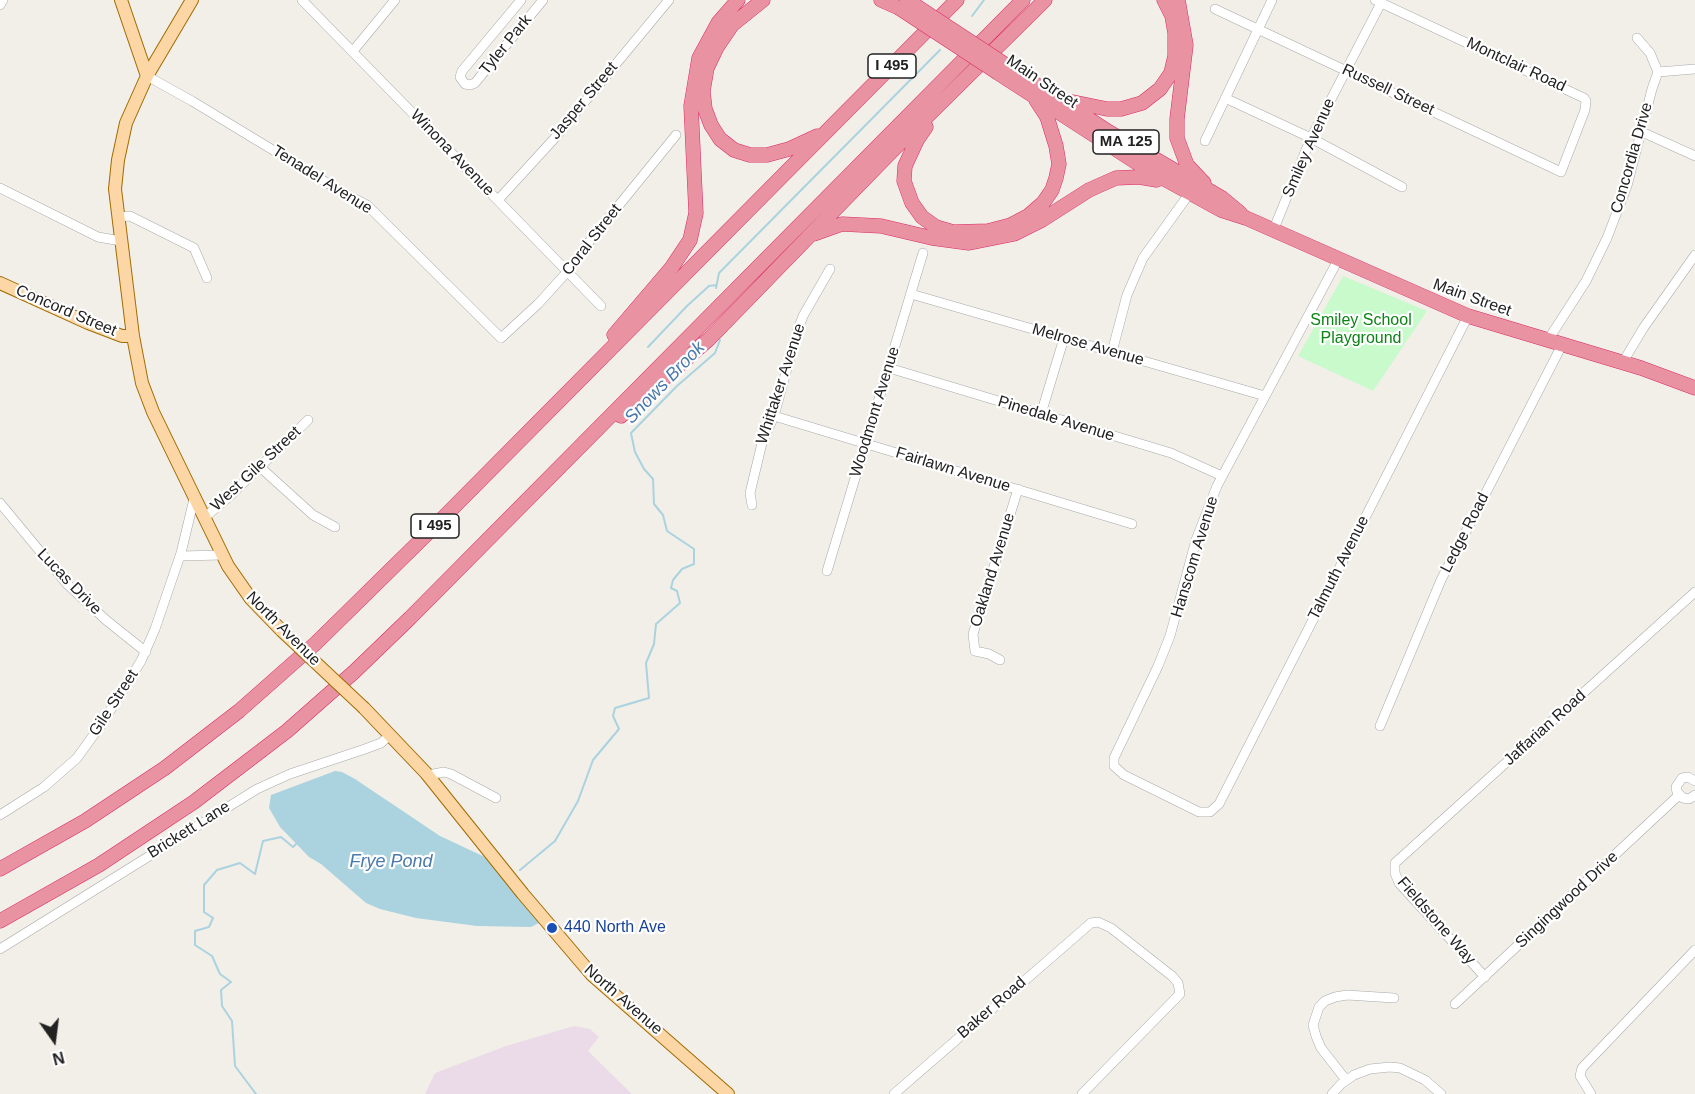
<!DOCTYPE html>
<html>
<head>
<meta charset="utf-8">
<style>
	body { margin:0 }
	#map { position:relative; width:1695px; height:1094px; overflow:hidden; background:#f2efe9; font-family:Helvetica,sans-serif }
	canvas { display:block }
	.north { position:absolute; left:24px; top:1010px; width:60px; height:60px; -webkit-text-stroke:4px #fff; paint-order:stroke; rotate:166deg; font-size:16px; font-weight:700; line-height:24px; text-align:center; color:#222 }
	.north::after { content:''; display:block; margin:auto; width:21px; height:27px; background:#222; clip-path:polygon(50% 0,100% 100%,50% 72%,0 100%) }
</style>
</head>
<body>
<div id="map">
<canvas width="1695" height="1094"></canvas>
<div class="north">N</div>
</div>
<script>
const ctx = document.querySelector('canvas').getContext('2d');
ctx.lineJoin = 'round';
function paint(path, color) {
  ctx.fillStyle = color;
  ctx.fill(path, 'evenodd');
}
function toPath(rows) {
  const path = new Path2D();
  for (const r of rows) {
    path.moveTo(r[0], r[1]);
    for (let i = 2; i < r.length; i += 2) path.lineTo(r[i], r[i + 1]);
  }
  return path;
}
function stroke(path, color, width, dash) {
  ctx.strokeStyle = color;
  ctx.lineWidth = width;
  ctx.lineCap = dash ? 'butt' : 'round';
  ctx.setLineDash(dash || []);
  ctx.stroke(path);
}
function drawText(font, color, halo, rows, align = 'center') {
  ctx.font = font + ' Helvetica,sans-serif';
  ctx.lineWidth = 4.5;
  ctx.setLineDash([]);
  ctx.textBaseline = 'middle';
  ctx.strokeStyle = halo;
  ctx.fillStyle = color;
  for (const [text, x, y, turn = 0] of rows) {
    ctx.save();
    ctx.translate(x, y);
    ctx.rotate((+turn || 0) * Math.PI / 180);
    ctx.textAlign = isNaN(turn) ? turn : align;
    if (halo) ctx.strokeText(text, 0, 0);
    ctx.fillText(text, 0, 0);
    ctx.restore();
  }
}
paint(toPath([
	[574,1026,590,1029,599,1037,588,1051,632,1094,425,1094,435,1073,506,1046]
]), '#ebdbe8');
paint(toPath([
	[1343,276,1427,311,1373,391,1298,356]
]), '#c8facc');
paint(toPath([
	[335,771,342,772,355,779,440,836,487,858,539,920,539,923,531,927,477,926,416,918,380,909,366,903,321,864,309,857,280,827,269,808,271,795]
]), '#aad3df');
stroke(toPath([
	[972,16,984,0],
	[716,288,719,273,940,50],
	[648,347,687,306,709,286,716,285],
	[520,870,555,841,578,801,593,760,619,729,613,716,615,708,649,698,646,663,654,644,656,624,680,603,677,591,671,588,673,580,682,569,694,564,694,549,667,531,663,515,654,504,653,479,644,469,635,452,631,433,677,386,715,353,720,340],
	[256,1094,235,1066,232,1021,222,1006,221,990,231,982,220,974,212,956,195,945,195,931,209,927,213,918,204,912,204,885,217,870,240,863,255,874,263,841,281,837,293,847,298,842]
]), '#aad3df', 2);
const minor = toPath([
	[302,0,601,306],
	[521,0,462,71,460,77,465,84,470,85,475,83,543,0],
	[0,5,3,0],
	[1215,9,1561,172,1585,110,1586,101,1584,98,1375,0],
	[353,51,395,0],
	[1658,72,1695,69],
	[147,76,192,101,347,195,367,205,501,338,538,304,568,271,585,247,676,135],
	[1225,98,1311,138,1402,187],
	[1642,132,1695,156],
	[1205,141,1272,0],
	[0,188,98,237,121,241],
	[498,200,553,140,669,0],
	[118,217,130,216,194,248,207,278],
	[1273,231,1311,138,1381,3],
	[1338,260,1217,486,1196,540,1170,636,1158,666,1114,758,1114,766,1124,775,1199,812,1210,812,1219,804,1468,316],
	[911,294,1265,396],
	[1548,340,1586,281,1607,238,1627,186,1652,89,1658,72,1650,53,1637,38],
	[1112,352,1127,295,1143,258,1189,194],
	[1623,362,1644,327,1695,255],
	[889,368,1171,453,1222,476],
	[1041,414,1064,338],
	[774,416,1132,524],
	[260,467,313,515,335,527],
	[0,503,67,584,106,620,146,652],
	[752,505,750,493,762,443,774,416,797,332,803,316,830,269],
	[204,518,231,495,308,420],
	[180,556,222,555],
	[827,571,923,253],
	[1000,660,989,654,975,651,973,634,1018,489],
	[1380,726,1441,580,1562,345],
	[428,775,444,772,451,774,496,798],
	[1695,781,1688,777,1682,778,1676,787,1677,792,1683,798,1689,799,1695,795],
	[0,815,44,787,77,758,103,722,141,661,155,629,181,553,194,499],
	[0,949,257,789,290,774,365,749,381,743,390,735],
	[1485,977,1399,883,1395,873,1395,863,1695,592],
	[1455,1004,1679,795],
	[1346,1080,1321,1048,1316,1036,1313,1025,1319,1007,1325,1001,1335,997,1347,995,1394,998],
	[894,1094,1091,923,1098,922,1111,928,1172,976,1178,983,1180,994,1082,1094],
	[1332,1094,1341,1084,1354,1075,1370,1069,1390,1067,1400,1068,1425,1080,1441,1094],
	[1591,1094,1580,1076,1582,1068,1695,950]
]);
const major = toPath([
	[121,0,147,76,126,123,118,160,115,189,133,336,142,383,153,412,228,566,251,599,282,631],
	[147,76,192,0],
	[0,283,88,323,122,336,133,336],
	[364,708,426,773,523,894,592,975,728,1094]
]);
const highway = toPath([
	[763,0,732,25,717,47,707,68,703,91,705,109,711,125,720,139,734,150,750,155,767,155,789,149,817,136],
	[881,0,899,8],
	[1178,0,1186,45,1177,119,1177,138,1187,165,1204,183],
	[1006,65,1109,132,1222,198,1240,213],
	[998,73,1148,170,1221,210,1246,218,1468,316,1641,368,1695,388],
	[1068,101,1107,109,1121,109,1142,103,1160,89,1171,73,1175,56,1175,33,1172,16,1164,0],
	[926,127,917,140,905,166,904,181,912,203,922,217,936,227,953,232,988,231,1011,225,1028,216,1043,203,1052,190,1056,178,1059,164,1056,146,1047,117,1036,100],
	[814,234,842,224,881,226,932,238,969,243,1014,234,1042,220,1089,190,1116,178,1139,177,1157,180],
	[614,335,672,267,690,240,696,213,691,106,699,58,718,23,738,0],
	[621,416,709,339,889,154,1045,0],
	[0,869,85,821,165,768,239,711,316,643,431,530,957,0],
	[0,921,99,865,194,802,287,731,354,672,410,618,1023,0]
]);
stroke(minor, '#a9a9a9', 10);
stroke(major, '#a06b00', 14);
stroke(highway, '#dc2a67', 15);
stroke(minor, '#fff', 9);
stroke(major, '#fcd6a4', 12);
stroke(highway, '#e892a2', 14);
const majorBridge = toPath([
	[282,631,364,708]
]);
const highwayBridge = toPath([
	[907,0,1006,65],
	[899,8,998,73]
]);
stroke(majorBridge, '#a06b00', 14, []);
stroke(highwayBridge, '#dc2a67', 15, []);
stroke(majorBridge, '#fcd6a4', 12);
stroke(highwayBridge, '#e892a2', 14);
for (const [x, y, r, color] of [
	[552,928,6,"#1a4fb4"]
]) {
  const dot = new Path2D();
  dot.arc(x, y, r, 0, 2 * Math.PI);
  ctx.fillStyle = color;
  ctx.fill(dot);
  stroke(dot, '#fff', 2);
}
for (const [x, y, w] of [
	[892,66,48],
	[1126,142,66],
	[435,526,48]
]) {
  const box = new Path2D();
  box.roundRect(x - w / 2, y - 12, w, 24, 4.5);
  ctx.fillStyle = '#fff';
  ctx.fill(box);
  stroke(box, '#222', 1.5);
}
drawText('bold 15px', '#222', null, [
	["I 495",892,66],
	["MA 125",1126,142],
	["I 495",435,526]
]);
drawText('16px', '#222', '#fff', [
	["Tyler Park",506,45,-51],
	["Montclair Road",1516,65,25],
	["Main Street",1042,82,34],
	["Russell Street",1388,90,25],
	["Jasper Street",584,101,-50],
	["Smiley Avenue",1309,148,-66],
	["Winona Avenue",452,153,46],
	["Concordia Drive",1632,158,-74],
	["Tenadel Avenue",322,180,32],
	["Coral Street",592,240,-52],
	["Main Street",1472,298,20],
	["Concord Street",66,311,23],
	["Melrose Avenue",1088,345,16],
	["Whittaker Avenue",781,384,-72],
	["Woodmont Avenue",875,412,-73],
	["Pinedale Avenue",1056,419,17],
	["West Gile Street",256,469,-43],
	["Fairlawn Avenue",953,470,17],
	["Ledge Road",1465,533,-63],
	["Hanscom Avenue",1195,557,-73],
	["Talmuth Avenue",1339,568,-63],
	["Oakland Avenue",993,570,-73],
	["Lucas Drive",69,582,46],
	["North Avenue",283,629,45],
	["Gile Street",114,703,-57],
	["Jaffarian Road",1545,728,-42],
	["Brickett Lane",189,830,-32],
	["Singingwood Drive",1567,900,-43],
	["Fieldstone Way",1436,921,49],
	["North Avenue",623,1000,41],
	["Baker Road",992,1008,-41]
]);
drawText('16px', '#0c8416', '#fff', [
	["Smiley School",1361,321],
	["Playground",1361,339]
]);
drawText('16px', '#164399', '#fff', [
	["440 North Ave",564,928]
], 'left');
drawText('italic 18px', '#4a7aab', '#fff', [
	["Snows Brook",665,383,-46],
	["Frye Pond",391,862]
]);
</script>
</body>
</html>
